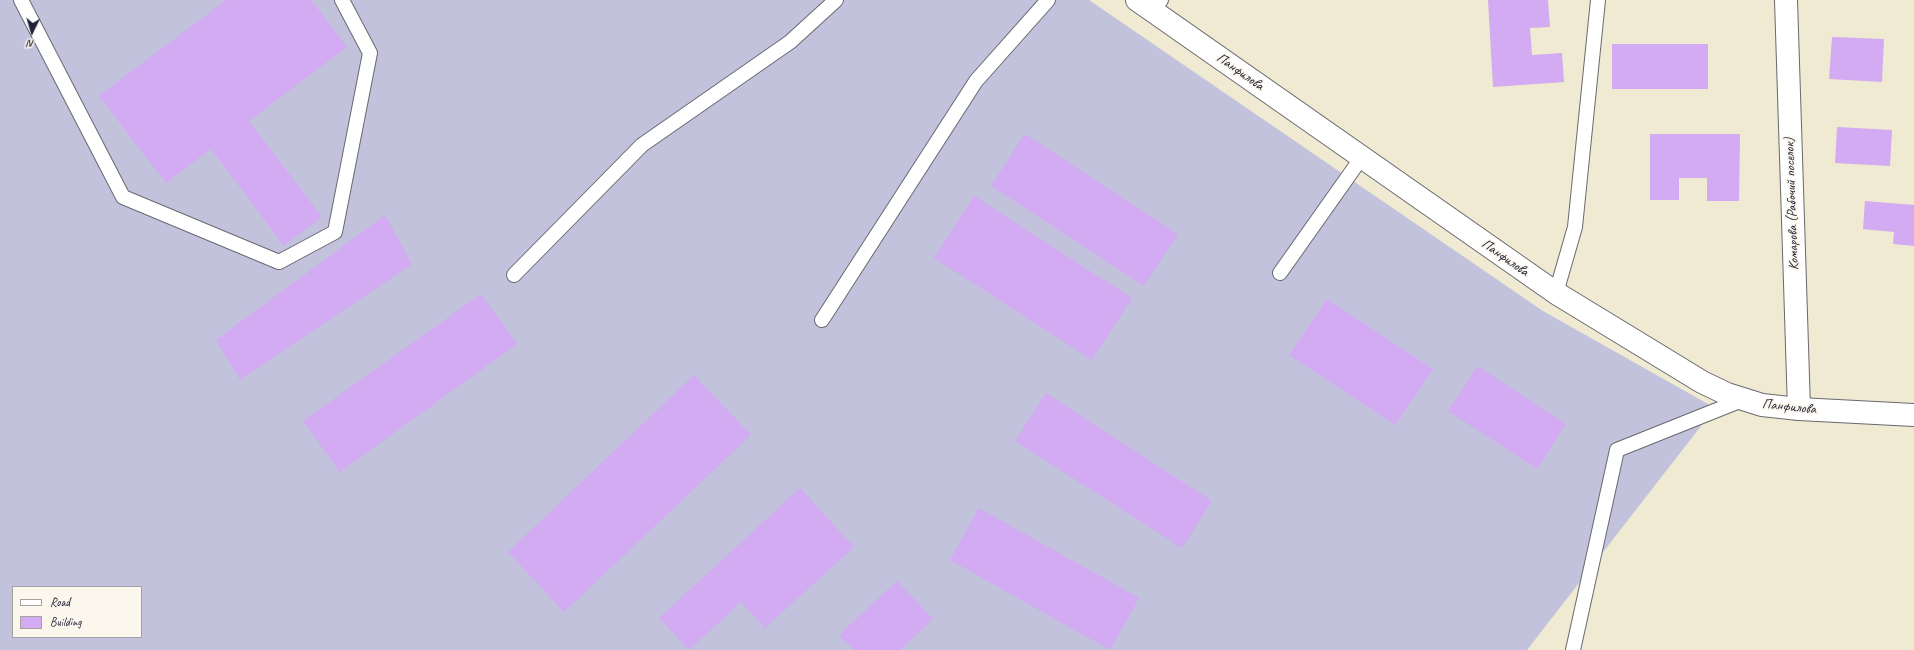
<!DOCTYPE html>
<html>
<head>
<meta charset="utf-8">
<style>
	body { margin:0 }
	#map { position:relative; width:1914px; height:650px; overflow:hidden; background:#efead1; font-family:Caveat,sans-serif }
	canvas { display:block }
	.legend { position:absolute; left:12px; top:586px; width:130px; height:52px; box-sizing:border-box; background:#fbf7ec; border:1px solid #a4a2a5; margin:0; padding:5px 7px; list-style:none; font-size:12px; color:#22223b }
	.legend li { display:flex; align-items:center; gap:8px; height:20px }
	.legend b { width:20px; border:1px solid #a4a2a5 }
	.north { position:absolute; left:12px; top:12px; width:40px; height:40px; -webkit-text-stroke:3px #fbf7ec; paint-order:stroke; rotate:185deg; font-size:11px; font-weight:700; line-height:16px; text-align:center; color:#22223b }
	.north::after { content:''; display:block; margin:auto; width:14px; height:18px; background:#22223b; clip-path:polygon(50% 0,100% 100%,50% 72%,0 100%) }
</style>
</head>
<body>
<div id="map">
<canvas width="1914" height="650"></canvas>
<ul class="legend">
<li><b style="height:5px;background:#fff"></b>Road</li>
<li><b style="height:11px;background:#d2abf2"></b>Building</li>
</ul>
<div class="north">N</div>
</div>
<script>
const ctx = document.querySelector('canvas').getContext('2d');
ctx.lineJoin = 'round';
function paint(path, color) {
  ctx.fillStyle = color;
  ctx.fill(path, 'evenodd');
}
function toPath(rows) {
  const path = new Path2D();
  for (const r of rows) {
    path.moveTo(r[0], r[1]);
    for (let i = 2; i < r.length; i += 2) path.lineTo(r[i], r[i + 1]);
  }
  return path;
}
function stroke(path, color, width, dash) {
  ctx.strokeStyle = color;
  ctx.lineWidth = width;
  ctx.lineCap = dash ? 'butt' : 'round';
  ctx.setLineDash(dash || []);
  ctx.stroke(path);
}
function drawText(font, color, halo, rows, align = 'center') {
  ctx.font = font + ' Caveat,sans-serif';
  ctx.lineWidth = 3.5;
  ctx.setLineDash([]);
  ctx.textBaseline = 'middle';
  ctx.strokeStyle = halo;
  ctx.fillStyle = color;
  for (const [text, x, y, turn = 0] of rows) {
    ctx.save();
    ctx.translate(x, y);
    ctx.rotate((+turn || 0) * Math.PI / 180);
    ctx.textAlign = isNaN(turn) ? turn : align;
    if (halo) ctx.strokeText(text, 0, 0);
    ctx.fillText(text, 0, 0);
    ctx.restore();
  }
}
paint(toPath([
	[0,0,1089,0,1543,311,1715,408,1527,650,0,650],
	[13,587,141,587,141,637,13,637]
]), '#c2c2dc');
paint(toPath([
	[226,0,311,0,347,47,249,121,322,217,284,246,211,149,166,183,99,96],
	[1488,0,1548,0,1550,27,1530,28,1532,55,1562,53,1564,82,1493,87],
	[1832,37,1884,39,1882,82,1829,79],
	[1612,44,1708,44,1708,89,1612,89],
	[1837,127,1892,130,1890,166,1835,163],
	[1025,134,1178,234,1144,286,991,186],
	[1650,134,1740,134,1739,201,1707,201,1707,178,1679,178,1679,200,1650,200],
	[974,196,1132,298,1092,360,934,258],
	[1865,201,1914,205,1914,246,1893,244,1894,232,1863,229],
	[385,215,412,264,240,380,216,340],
	[481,294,517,344,340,472,303,421],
	[1327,299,1433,369,1395,425,1289,355],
	[1477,366,1566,424,1537,469,1448,411],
	[694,375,751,435,564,612,508,552],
	[1046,393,1212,501,1182,548,1015,441],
	[800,488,854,547,765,628,741,602,689,650,659,618],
	[979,508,1139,598,1110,650,950,560],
	[897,581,933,619,900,650,854,650,839,635]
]), '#d2abf2');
const service = toPath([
	[21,0,123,197,279,262,335,232,370,53,342,0],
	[1152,11,1161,0],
	[1280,273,1362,157],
	[514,275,642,145,790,42,836,0],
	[1556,293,1575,227,1598,0],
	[822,320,976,81,1048,0],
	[1573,650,1617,450,1742,400]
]);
const minor = toPath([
	[1786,0,1799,409]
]);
const tertiary = toPath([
	[1137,0,1556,293,1702,382,1727,394,1762,405,1799,409,1914,415]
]);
stroke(service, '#6a6870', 16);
stroke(minor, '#6a6870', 24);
stroke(tertiary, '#6a6870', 24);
stroke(service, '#fff', 14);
stroke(minor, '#fff', 22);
stroke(tertiary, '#fff', 22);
drawText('14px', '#22223b', '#fbf7ec', [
	["Панфилова",1240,72,35],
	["Комарова (Рабочий поселок)",1792,204,-92],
	["Панфилова",1505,258,35],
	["Панфилова",1789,407,6]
]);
</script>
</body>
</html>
